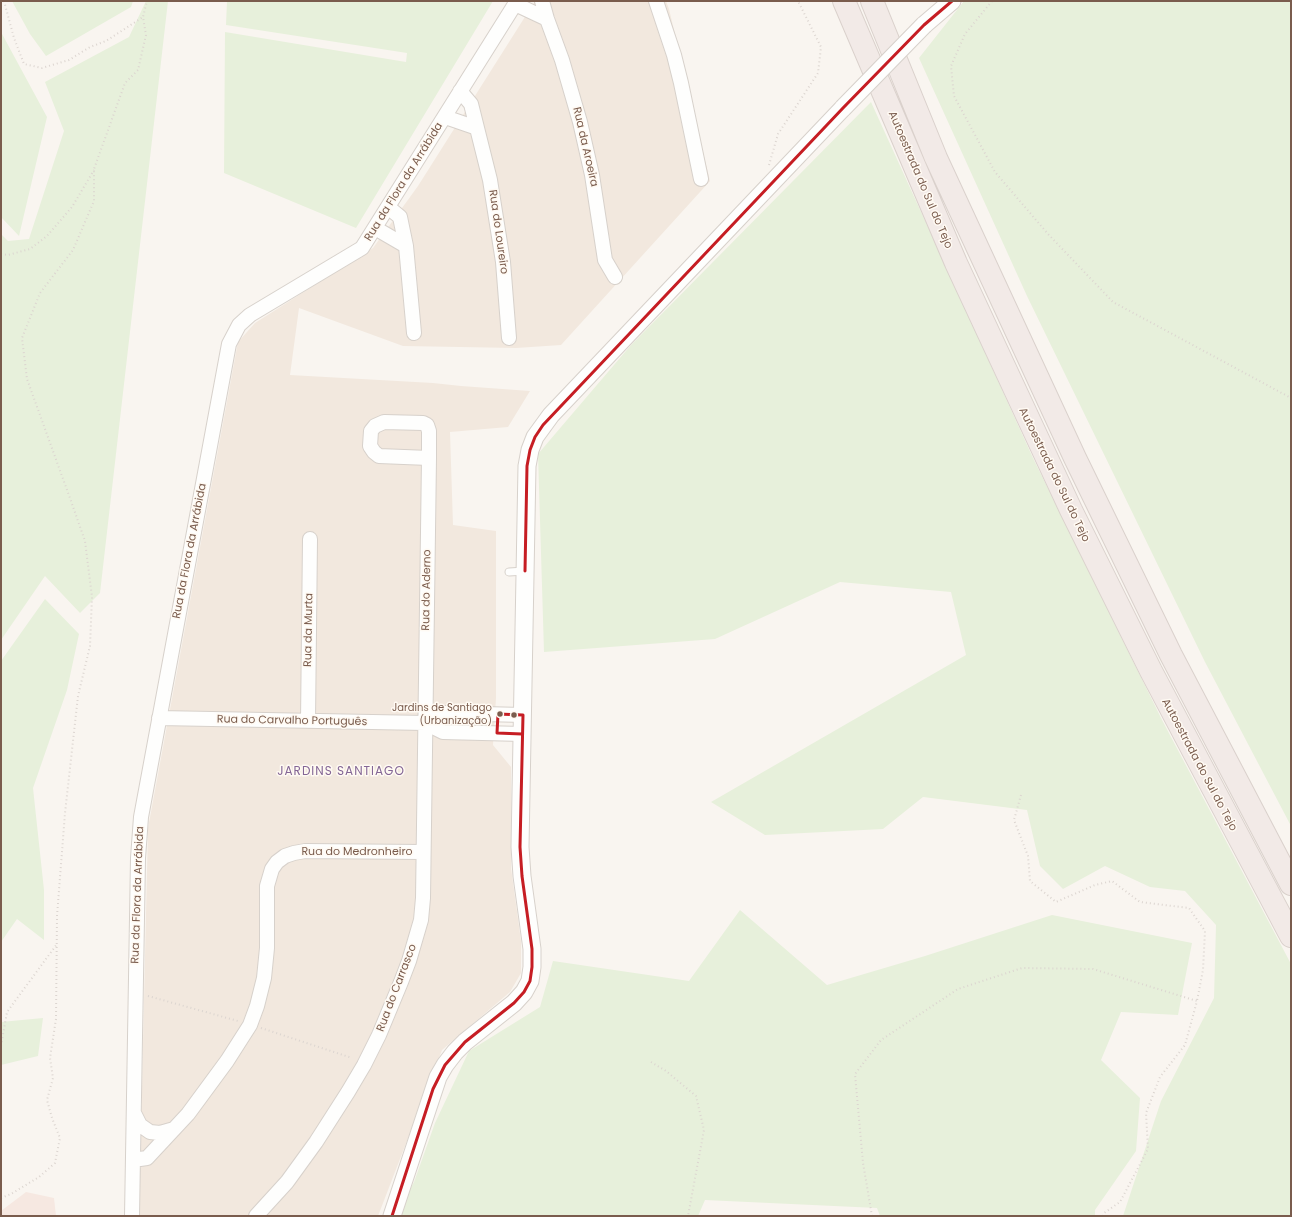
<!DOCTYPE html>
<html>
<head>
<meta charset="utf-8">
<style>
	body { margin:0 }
	#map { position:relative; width:1292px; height:1217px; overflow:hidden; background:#f9f5f0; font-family:Poppins,sans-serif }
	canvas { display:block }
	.frame { position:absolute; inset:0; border:2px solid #7a5c4d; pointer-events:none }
</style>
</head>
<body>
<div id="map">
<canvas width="1292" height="1217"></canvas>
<div class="frame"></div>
</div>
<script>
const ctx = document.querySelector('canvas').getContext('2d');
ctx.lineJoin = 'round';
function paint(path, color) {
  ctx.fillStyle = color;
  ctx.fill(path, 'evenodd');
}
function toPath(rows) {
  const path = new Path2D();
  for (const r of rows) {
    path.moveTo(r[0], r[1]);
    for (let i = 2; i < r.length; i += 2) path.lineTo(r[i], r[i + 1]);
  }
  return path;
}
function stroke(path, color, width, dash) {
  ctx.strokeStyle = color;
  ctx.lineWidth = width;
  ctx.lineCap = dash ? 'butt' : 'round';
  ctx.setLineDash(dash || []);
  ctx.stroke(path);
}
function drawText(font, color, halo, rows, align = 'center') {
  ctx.font = font + ' Poppins,sans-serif';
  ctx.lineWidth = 3;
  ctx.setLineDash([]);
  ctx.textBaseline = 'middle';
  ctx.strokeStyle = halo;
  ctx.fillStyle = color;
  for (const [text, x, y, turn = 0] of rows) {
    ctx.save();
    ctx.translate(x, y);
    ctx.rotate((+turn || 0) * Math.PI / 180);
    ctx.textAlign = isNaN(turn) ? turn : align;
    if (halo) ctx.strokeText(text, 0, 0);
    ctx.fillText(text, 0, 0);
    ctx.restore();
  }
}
paint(toPath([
	[535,1,666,1,669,9,710,181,561,345,516,348,403,346,299,308,290,375,433,383,461,386,530,391,508,427,450,432,453,525,496,531,496,698,493,745,511,767,511,868,521,941,521,973,510,992,442,1050,378,1216,139,1216,148,828,238,342,255,323,373,248,418,186]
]), '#f2e8de');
paint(toPath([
	[26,1192,54,1198,56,1216,1,1216,1,1211]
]), '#f6e8e1');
paint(toPath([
	[12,1,133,1,131,7,46,56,30,34],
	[146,1,168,1,100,593,80,613,45,576,1,640,1,234,8,241,29,239,64,131,45,82,129,37],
	[227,1,493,1,356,228,224,173,225,32,406,62,407,53,226,25],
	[964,1,1291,1,1291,826,1205,662,1027,296,919,58],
	[1,32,47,117,19,236,1,217],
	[871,102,1033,458,1162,720,1291,964,1291,1216,1123,1216,1161,1101,1214,998,1216,925,1185,891,1150,887,1105,866,1063,889,1040,866,1027,810,923,797,883,829,765,835,711,802,966,655,951,592,840,582,715,639,544,652,538,454,631,345],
	[45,599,79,634,67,690,33,788,44,890,44,940,17,919,1,942,1,661],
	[740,910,827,985,925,956,1052,915,1192,943,1178,1015,1121,1012,1101,1060,1140,1098,1136,1151,1095,1210,1095,1216,880,1216,877,1208,705,1200,698,1216,396,1216,414,1182,435,1123,469,1051,540,1007,553,961,689,981],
	[43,1018,38,1056,1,1065,1,1022]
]), '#e7f0db');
const service = toPath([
	[509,572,525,571]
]);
const minor = toPath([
	[542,1,547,19,562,60,580,122,592,175,605,260,615,277],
	[656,1,674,55,681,83,701,179],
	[515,4,547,19],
	[460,91,471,104,490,180,503,262,509,338],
	[445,117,477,128],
	[388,207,400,217,406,246,414,333],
	[375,228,406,246],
	[159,718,425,723,443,732,522,734],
	[308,721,310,539],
	[425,723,443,713,523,715],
	[134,1113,140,1125,150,1132,160,1133,174,1129],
	[133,1160,147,1158,188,1114,227,1061,250,1025,257,1006,264,978,267,948,267,886,272,869,277,862,285,856,294,853,305,851,423,852],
	[132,1216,138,858,141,817,229,344,239,325,250,315,362,248,517,1],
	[256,1216,287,1182,316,1142,348,1092,364,1065,379,1035,401,982,409,961,421,920,423,898,429,458,429,431,427,425,423,423,384,422,375,426,371,431,370,446,374,452,379,456,429,458]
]);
const tertiary = toPath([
	[924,25,952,1],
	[392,1216,438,1077,445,1065,455,1052,465,1042,514,1003,524,992,530,981,532,967,532,949,522,876,520,847,527,466,530,450,535,437,551,415,843,108]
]);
const motorway = toPath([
	[844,1,956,263,1071,510,1151,671,1291,936],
	[872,1,936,158,1075,458,1171,655,1291,884]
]);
stroke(service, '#d7d1cb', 9);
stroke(minor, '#d7d1cb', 16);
stroke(tertiary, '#d7d1cb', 19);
stroke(motorway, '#dad1cc', 24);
stroke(toPath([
	[4,1,14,38,24,64,42,68,69,60,90,47,106,41,143,17],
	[992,1,965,34,951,66,954,96,995,172,1048,234,1113,302,1291,398],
	[769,165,778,134,818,73,821,47,798,1],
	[1,254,8,255,30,249,47,236,72,207,94,170],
	[1021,795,1014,820,1028,856,1030,881,1056,902,1095,885,1112,881,1140,902,1189,908,1205,931,1203,970,1197,1001],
	[148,996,238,1021],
	[261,1028,352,1058],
	[1,1046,7,1012,57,944],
	[651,1062,666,1071,696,1096,704,1130,688,1216],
	[1,1198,11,1194,39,1177,55,1163,60,1138,52,1118,47,1100,53,1078,50,1058,56,1019,57,916,65,813,78,696,90,646,92,597,85,541,71,501,27,379,22,338,40,293,73,250,94,201,94,169,125,83,138,70,146,35,143,17,147,1],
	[872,1216,863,1163,855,1074,881,1040,958,989,1022,968,1093,969,1197,1001,1185,1045,1160,1077,1146,1113,1148,1149,1120,1202,1104,1213,1103,1216]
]), '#dcd5d0', 2, [1, 3]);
stroke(service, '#fefefd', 7);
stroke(minor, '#fefefd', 14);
stroke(tertiary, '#fefefd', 17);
stroke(motorway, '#f2eae7', 22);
const tertiaryBridge = toPath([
	[843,108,924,25]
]);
stroke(tertiaryBridge, '#d7d1cb', 19, []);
stroke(tertiaryBridge, '#fefefd', 17);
stroke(toPath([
	[525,571,527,466,530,450,535,437,543,425,843,108,924,25,952,1],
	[392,1216,433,1089,445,1065,465,1042,514,1003,524,992,530,981,532,967,532,949,522,876,520,847,523,715,498,714,497,733,522,734]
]), '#c61d23', 3);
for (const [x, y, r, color] of [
	[500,714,3.5,"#7a5c4d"],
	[514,715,3.5,"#7a5c4d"]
]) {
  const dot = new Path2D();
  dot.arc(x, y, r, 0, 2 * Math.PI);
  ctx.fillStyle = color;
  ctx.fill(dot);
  stroke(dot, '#fffaf3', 1.5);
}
drawText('10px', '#7a5c4d', '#fffaf3', [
	["Jardins de Santiago",492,708],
	["(Urbanização)",492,721]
], 'right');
drawText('11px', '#7a5c4d', '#fffaf3', [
	["Rua da Aroeira",585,147,77],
	["Autoestrada do Sul do Tejo",920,180,67],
	["Rua da Flora da Arrábida",404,182,-58],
	["Rua do Loureiro",498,232,82],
	["Autoestrada do Sul do Tejo",1054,475,64],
	["Rua da Flora da Arrábida",190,551,-79],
	["Rua do Aderno",427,590,-89],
	["Rua da Murta",309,630,-89],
	["Rua do Carvalho Português",292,721,1],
	["Autoestrada do Sul do Tejo",1199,765,62],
	["Rua do Medronheiro",357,852],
	["Rua da Flora da Arrábida",138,895,-88],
	["Rua do Carrasco",397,988,-69]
]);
ctx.letterSpacing = '1px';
drawText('12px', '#846695', '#fffaf3', [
	["JARDINS SANTIAGO",341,772]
]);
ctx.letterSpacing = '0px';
</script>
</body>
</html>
